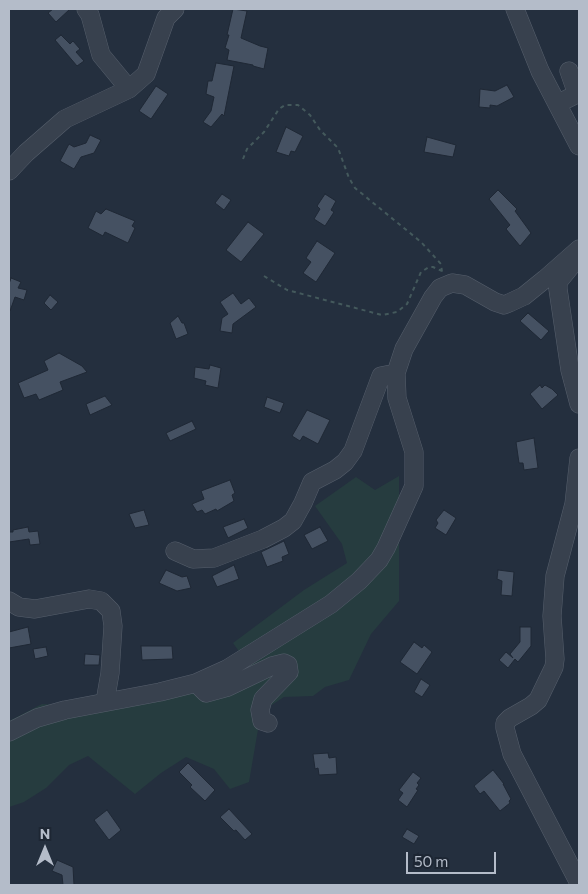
<!DOCTYPE html>
<html>
<head>
<meta charset="utf-8">
<style>
	body { margin:0 }
	#map { position:relative; width:588px; height:894px; overflow:hidden; background:#242f3e; font-family:Commissioner,sans-serif }
	canvas { display:block }
	.frame { position:absolute; inset:0; border:10px solid #b4bcc9; pointer-events:none }
	.north { position:absolute; left:20px; top:824px; width:50px; height:50px; -webkit-text-stroke:4px #1d2633; paint-order:stroke; rotate:0deg; font-size:14px; font-weight:700; line-height:20px; text-align:center; color:#b4bcc9 }
	.north::after { content:''; display:block; margin:auto; width:18px; height:22px; background:#b4bcc9; clip-path:polygon(50% 0,100% 100%,50% 72%,0 100%) }
	.scale { position:absolute; left:406px; top:852px; width:90px; height:22px; box-sizing:border-box; border:2px solid #b4bcc9; border-top:0; padding-left:6px; font-size:15px; line-height:18px; white-space:nowrap; color:#b4bcc9; -webkit-text-stroke:4px #1d2633; paint-order:stroke }
</style>
</head>
<body>
<div id="map">
<canvas width="588" height="894"></canvas>
<div class="frame"></div>
<div class="north">N</div>
<div class="scale">50 m</div>
</div>
<script>
const ctx = document.querySelector('canvas').getContext('2d');
ctx.lineJoin = 'round';
function paint(path, color) {
  ctx.fillStyle = color;
  ctx.fill(path, 'evenodd');
}
function toPath(rows) {
  const path = new Path2D();
  for (const r of rows) {
    path.moveTo(r[0], r[1]);
    for (let i = 2; i < r.length; i += 2) path.lineTo(r[i], r[i + 1]);
  }
  return path;
}
function stroke(path, color, width, dash) {
  ctx.strokeStyle = color;
  ctx.lineWidth = width;
  ctx.lineCap = dash ? 'butt' : 'round';
  ctx.setLineDash(dash || []);
  ctx.stroke(path);
}
paint(toPath([
	[399,476,399,601,371,634,349,680,325,687,313,696,284,697,261,712,249,782,230,789,214,769,186,757,161,773,135,794,88,756,69,765,46,788,24,802,9,807,9,721,42,704,101,708,248,664,233,643,304,590,347,563,342,544,315,506,356,477,375,490]
]), '#263c3f');
const building = toPath([
	[53,9,70,9,56,22,48,13,53,9],
	[233,9,247,11,241,38,260,46,268,48,264,69,253,66,253,65,227,60,229,50,225,48,229,35,227,35,233,9],
	[61,35,70,44,73,41,80,49,76,52,84,61,77,66,55,40,61,35],
	[216,63,234,66,224,116,222,114,211,127,203,122,211,111,214,97,206,94,208,81,212,81,216,63],
	[507,85,514,97,497,106,490,105,490,108,479,107,480,89,495,91,507,85],
	[156,86,168,94,151,119,139,111,156,86],
	[286,127,303,136,295,152,291,151,289,156,276,152,286,127],
	[90,135,101,140,94,153,81,157,74,169,60,161,69,144,74,147,86,143,90,135],
	[427,137,456,145,453,157,424,152,427,137],
	[498,190,517,209,515,211,531,233,520,246,506,229,510,225,489,199,498,190],
	[222,194,231,200,224,210,215,203,222,194],
	[325,194,336,201,331,210,334,212,325,226,314,219,320,209,317,206,325,194],
	[106,209,135,221,132,226,135,228,128,243,105,232,103,236,88,228,96,211,101,214,106,209],
	[248,222,264,234,241,262,226,250,248,222],
	[317,241,335,253,316,282,303,273,311,262,306,258,317,241],
	[11,278,21,282,18,288,27,290,24,300,15,297,10,311,9,284,11,278],
	[233,293,241,304,249,298,256,307,233,324,232,333,220,331,222,318,228,314,220,302,233,293],
	[50,295,58,302,51,310,44,303,50,295],
	[528,313,549,331,541,340,520,321,528,313],
	[178,316,182,323,184,323,188,334,176,339,170,323,178,316],
	[59,353,82,366,87,372,60,382,63,390,39,400,36,394,24,398,18,383,48,370,44,361,59,353],
	[210,365,221,368,218,388,205,385,206,381,194,378,195,367,209,369,210,365],
	[540,385,542,388,545,385,552,389,558,395,542,409,530,394,540,385],
	[105,396,112,405,90,415,86,404,105,396],
	[267,397,284,403,280,413,264,407,267,397],
	[307,410,330,420,318,444,303,436,300,441,292,436,307,410],
	[192,421,196,429,170,441,166,433,192,421],
	[534,438,538,468,524,470,523,463,519,463,516,442,534,438],
	[230,480,235,493,232,495,234,501,217,511,216,509,205,514,202,510,197,512,192,504,204,499,201,491,230,480],
	[144,510,149,525,135,528,129,514,144,510],
	[444,510,456,518,446,535,435,528,438,523,436,520,444,510],
	[244,519,248,528,228,538,223,527,244,519],
	[28,527,29,532,38,531,40,544,30,545,29,539,9,542,9,532,13,532,13,530,28,527],
	[320,527,328,541,312,549,304,535,320,527],
	[284,541,289,554,282,557,283,561,267,567,261,552,284,541],
	[234,565,239,579,217,587,212,576,234,565],
	[166,570,182,577,187,576,191,588,177,591,159,583,166,570],
	[498,570,514,572,512,596,501,595,502,581,497,579,498,570],
	[28,627,31,644,9,648,9,632,28,627],
	[520,627,531,627,531,646,518,662,515,659,508,668,499,660,506,652,513,658,510,654,520,642,520,627],
	[414,642,422,648,424,645,432,652,417,674,400,662,414,642],
	[141,646,172,646,173,659,142,660,141,646],
	[46,647,48,656,35,659,33,649,46,647],
	[85,654,100,655,99,665,84,665,85,654],
	[421,679,430,685,422,697,414,692,421,679],
	[328,753,329,758,336,757,337,774,319,775,318,768,315,769,313,754,328,753],
	[188,763,215,790,205,801,190,787,192,785,179,772,188,763],
	[493,770,504,784,503,784,511,799,509,801,510,803,500,811,484,791,480,794,474,786,493,770],
	[413,772,421,778,417,783,419,785,416,789,418,790,407,807,398,800,403,793,399,790,413,772],
	[229,809,252,834,245,840,236,830,234,831,220,817,229,809],
	[107,810,121,830,109,840,94,820,107,810],
	[407,829,419,836,414,844,402,837,407,829],
	[57,860,73,867,74,885,63,885,62,875,52,871,57,860]
]);
paint(building, '#455162');
stroke(building, '#1f2835', 1);
const minor = toPath([
	[86,9,90,15,101,55,129,89],
	[515,9,540,71,579,146],
	[557,104,577,94,569,71],
	[9,171,26,153,65,119,129,89,146,74,166,18,175,9],
	[571,266,558,282,558,289,570,370,579,404],
	[579,458,574,504,555,576,552,616,555,659,554,667,538,700,531,706,510,718,505,723,505,728,512,754,579,883],
	[175,551,193,559,214,558,263,539,284,528,293,521,303,503,312,482,335,470,345,462,353,451,381,376,396,373],
	[9,601,19,607,35,609,89,599,101,601,111,611,113,626,110,673,105,702],
	[196,683,206,693,228,687,272,666,284,663,288,665,289,672,263,699,260,710,262,721,268,723],
	[9,732,37,718,65,710,160,692,196,683,227,669,331,604,359,581,379,560,386,548,414,486,414,452,397,398,396,373,404,349,433,297,440,288,452,283,465,285,495,302,504,305,509,303,524,296,545,279,579,249]
]);
stroke(minor, '#565f6c', 19);
stroke(toPath([
	[243,159,247,149,264,132,279,109,285,105,298,105,310,115,320,130,338,148,349,178,355,188,421,242,441,264,442,272],
	[264,276,287,290,382,315,397,312,407,304,421,272,429,267,433,267,442,271]
]), '#44595c', 2, [4, 4]);
stroke(minor, '#38414e', 18);
</script>
</body>
</html>
